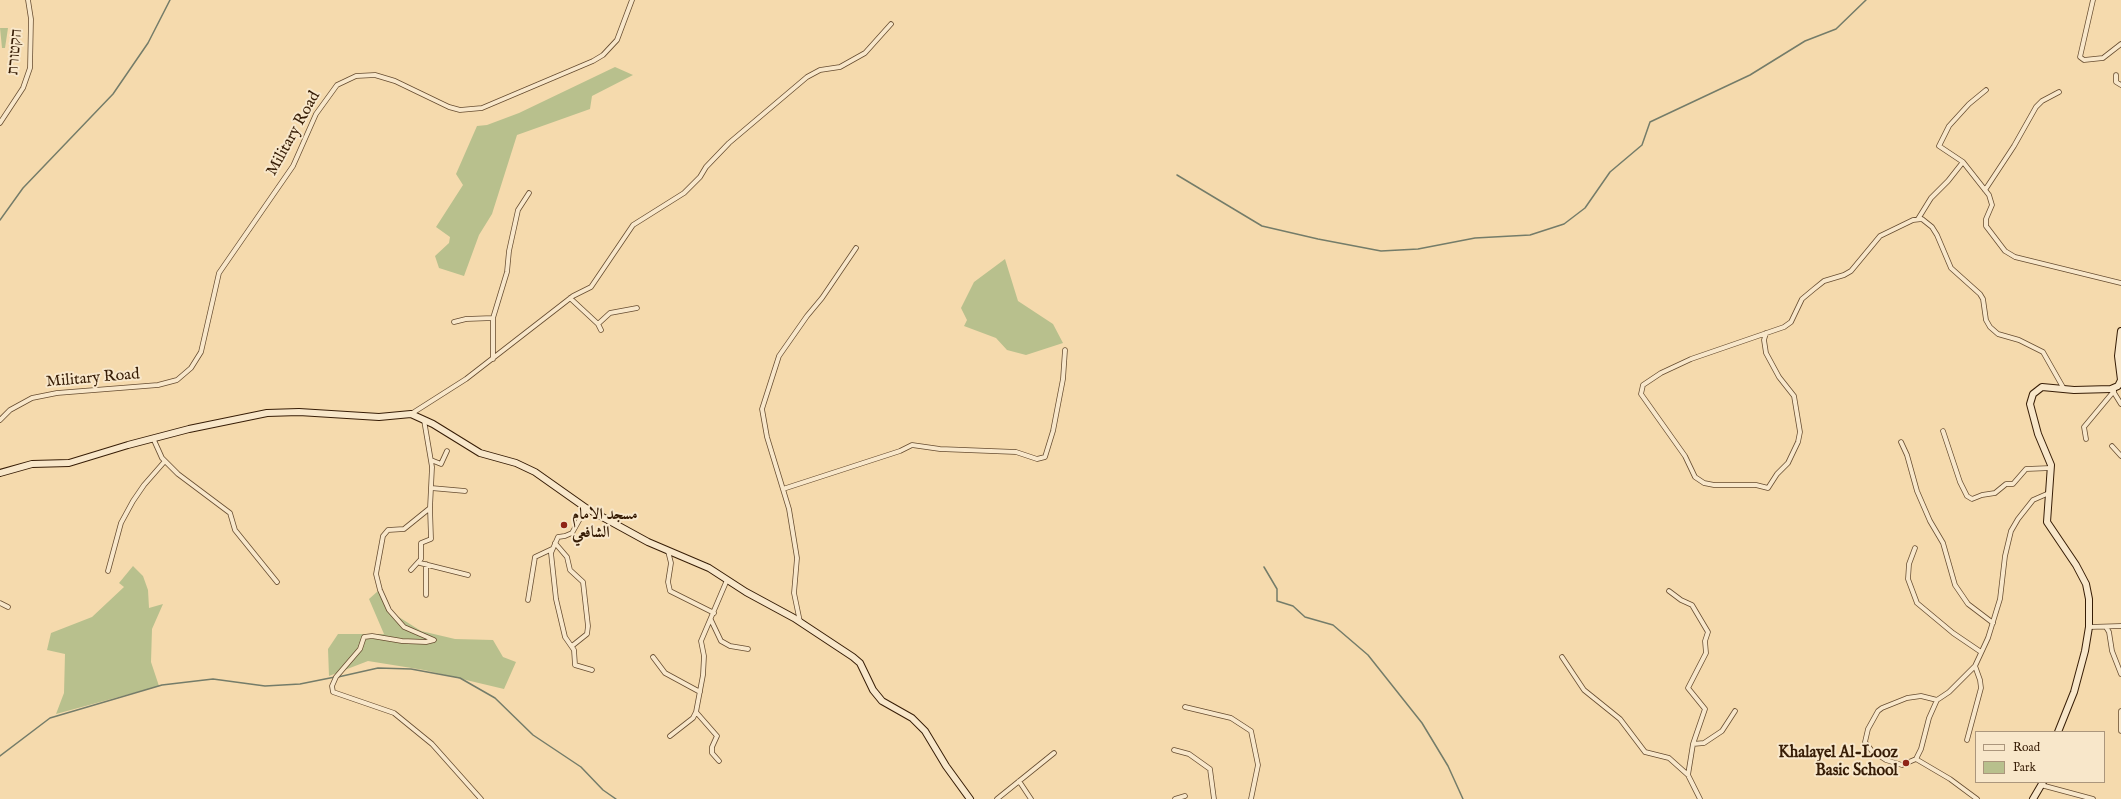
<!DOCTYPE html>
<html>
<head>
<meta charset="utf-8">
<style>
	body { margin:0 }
	#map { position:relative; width:2121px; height:799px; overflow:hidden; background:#f5daad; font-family:"IM FELL English",serif }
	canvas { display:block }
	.legend { position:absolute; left:1975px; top:731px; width:130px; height:52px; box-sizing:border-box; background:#f8e7ca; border:1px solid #ab967c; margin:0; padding:5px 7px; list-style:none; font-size:12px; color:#371d06 }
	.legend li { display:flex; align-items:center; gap:8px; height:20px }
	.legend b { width:20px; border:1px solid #ab967c }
</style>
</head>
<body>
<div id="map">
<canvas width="2121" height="799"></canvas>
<ul class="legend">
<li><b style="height:5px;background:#f8e7ca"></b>Road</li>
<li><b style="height:11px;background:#b8c08d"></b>Park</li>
</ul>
</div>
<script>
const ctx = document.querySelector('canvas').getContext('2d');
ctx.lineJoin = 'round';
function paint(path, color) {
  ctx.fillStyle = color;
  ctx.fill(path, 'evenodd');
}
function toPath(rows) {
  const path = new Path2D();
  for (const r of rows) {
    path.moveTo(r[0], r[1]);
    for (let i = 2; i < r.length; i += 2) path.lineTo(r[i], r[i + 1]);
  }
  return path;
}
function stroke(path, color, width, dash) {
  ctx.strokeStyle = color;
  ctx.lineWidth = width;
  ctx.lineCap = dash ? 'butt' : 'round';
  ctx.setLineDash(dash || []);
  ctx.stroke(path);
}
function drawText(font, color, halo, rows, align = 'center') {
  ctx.font = font + ' "IM FELL English",Amiri,"Frank Ruhl Libre",serif';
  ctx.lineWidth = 4;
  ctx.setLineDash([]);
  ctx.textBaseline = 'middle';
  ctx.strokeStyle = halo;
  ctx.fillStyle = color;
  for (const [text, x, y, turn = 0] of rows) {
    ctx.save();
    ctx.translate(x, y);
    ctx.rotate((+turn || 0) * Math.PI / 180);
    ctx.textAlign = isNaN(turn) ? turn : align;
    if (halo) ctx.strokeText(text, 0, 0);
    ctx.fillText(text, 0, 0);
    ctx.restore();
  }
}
paint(toPath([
	[0,28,8,28,5,48,2,48],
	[615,67,633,75,592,96,590,109,517,135,492,214,479,235,464,276,439,268,435,256,449,243,450,237,436,227,463,185,456,174,477,126,487,125,519,113],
	[1005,259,1018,301,1053,324,1063,343,1026,355,1007,350,996,338,964,326,967,320,961,308,974,282],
	[133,566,143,576,148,590,149,608,163,604,152,629,151,662,159,686,56,714,64,693,65,654,47,650,51,633,92,617,124,587,119,583],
	[378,591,394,614,421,631,455,639,493,640,503,657,516,662,504,689,424,670,368,661,329,676,328,649,338,634,384,634,369,599]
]), '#b8c08d');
stroke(toPath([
	[1177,175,1262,226,1318,239,1381,251,1418,249,1475,238,1530,235,1564,224,1585,208,1610,172,1642,145,1650,122,1750,75,1805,41,1836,29,1866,0],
	[0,220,23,188,113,94,148,43,170,0],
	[1264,567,1277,589,1277,601,1293,606,1305,617,1333,625,1368,655,1422,723,1448,766,1463,799],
	[338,677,378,668,411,669,460,678,495,698,533,735,581,767,603,790,616,799],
	[0,756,50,718,162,685,213,679,265,686,300,684,335,677]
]), '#747c69', 1.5);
const street = toPath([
	[2093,0,2080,57,2084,60,2103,58,2121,44],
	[2116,75,2116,82,2121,85],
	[1986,90,1969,104,1949,126,1939,146,1963,162,1989,195,1992,205,1986,219,1986,226,2005,251,2015,257,2121,283],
	[0,123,23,88,30,68,31,19,28,0],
	[1985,190,2014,146,2036,107,2042,101,2059,92],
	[1918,219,1931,198,1948,181,1963,162],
	[570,298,598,324,601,330],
	[454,322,466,319,493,318],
	[598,324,610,313,637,308],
	[1766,333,1764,340,1766,353,1779,377,1794,396,1800,432,1798,442,1788,463,1777,474,1768,488,1756,485,1714,485,1704,483,1695,477,1685,456,1641,394,1643,385,1661,373,1691,359,1784,327,1791,322,1802,299,1814,289,1824,281,1844,275,1851,271,1880,236,1913,220,1922,219,1932,227,1937,235,1951,268,1980,294,1983,299,1986,320,1990,327,1998,334,2019,340,2043,352,2064,389],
	[493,359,493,318,507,272,509,251,518,210,529,193],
	[2113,391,2121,404],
	[411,414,466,379,573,296,591,287,633,225,684,193,700,177,706,167,729,143,807,77,820,70,840,67,865,53,891,24],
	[0,420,10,410,32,398,57,393,158,385,177,380,191,368,201,352,219,273,293,166,316,114,337,85,356,76,375,75,395,81,449,107,460,110,482,108,593,61,603,55,617,40,632,0],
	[424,420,432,467,430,508,404,529,388,530,383,536,376,574,380,590,389,610,404,627,434,640,426,642,402,641,372,636,364,637,360,649,336,677,332,686,333,692,394,713,432,744,481,799],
	[1943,431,1960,482,1967,496,1972,499,1982,495,1995,493,2006,484,2013,484,2026,469,2051,468],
	[153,438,162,458,178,474,230,513,235,530,277,582],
	[2086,439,2084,427,2114,391],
	[1901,442,1907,455,1917,491,1930,521,1943,543,1955,585,1968,604,1993,623],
	[2112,446,2121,456],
	[431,460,441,464,447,451],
	[431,488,465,491],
	[783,489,900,451,912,445,940,449,1016,452,1037,459,1045,457,1053,431,1063,379,1065,350],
	[586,508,572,533,565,536,558,537,551,553,556,599,565,637,574,650,575,665,592,670],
	[555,543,567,557,570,570,583,582,588,626,587,634,572,646],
	[1915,548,1909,564,1908,579,1917,603,1953,633,1981,652],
	[668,551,671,563,668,582,670,591,714,613],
	[420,563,468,575],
	[426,564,426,595],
	[411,570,421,559,421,543,431,539,430,508],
	[108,571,121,523,133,501,144,485,165,461],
	[1669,591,1681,600,1692,605,1708,632,1705,641,1706,653,1688,688,1705,709,1693,744],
	[528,600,535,557,552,549],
	[0,603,8,607],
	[711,620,721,641,730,646,748,649],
	[800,622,794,593,797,558,789,509,767,437,762,409,779,356,807,316,822,298,856,248],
	[2089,627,2121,626],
	[2106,627,2109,632,2112,651,2121,674],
	[653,657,665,673,700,692],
	[1562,657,1584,690,1620,719,1645,752,1669,758,1688,775,1700,799],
	[1937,700,1921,696,1907,698,1882,708,1878,711,1868,729,1865,742,1872,751,1886,760,1902,765,1916,759,1921,749,1929,718,1937,700,1949,692,1975,666],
	[1185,707,1231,718,1251,731,1258,765,1251,799],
	[2121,711,2121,731],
	[696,712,717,736,712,747,712,753,719,761],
	[670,736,693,718,696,712,703,675,704,656,701,641,727,580],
	[1967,740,1981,688,1980,680,1975,666,1988,638,2000,599,2005,556,2011,531,2018,519,2033,500,2049,493],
	[1174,750,1189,754,1210,769,1214,799],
	[1916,759,1950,779,1977,799],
	[1688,775,1693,744,1704,743,1722,731,1735,711],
	[1019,781,1031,799],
	[2041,785,2093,799],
	[997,799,1054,753],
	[1175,799,1185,796]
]);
const secondary = toPath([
	[0,473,32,464,69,463,128,445,189,429,267,413,299,412,379,417,411,414,433,424,480,453,516,463,535,472,586,508,648,542,709,568,746,592,794,618,853,657,860,663,873,690,882,701,912,718,925,731,946,766,970,799],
	[2058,732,2074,692,2085,651,2089,627,2089,599,2086,584,2076,565,2047,522,2051,465,2038,434,2030,404,2033,394,2042,387,2074,390,2111,389,2118,386,2121,380,2118,356,2121,331],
	[2033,799,2043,782]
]);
stroke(street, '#664c30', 5.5);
stroke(secondary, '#371d06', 8);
stroke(street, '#f8e7ca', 4);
stroke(secondary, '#f8e7ca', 6);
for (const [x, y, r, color] of [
	[564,525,4,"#8f2418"],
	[1906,763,4,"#8f2418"]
]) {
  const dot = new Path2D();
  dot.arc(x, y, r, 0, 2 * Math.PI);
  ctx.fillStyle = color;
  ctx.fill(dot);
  stroke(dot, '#f8e7ca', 1.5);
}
drawText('16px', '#371d06', '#f8e7ca', [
	["הקטורת",16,52,-85],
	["Military Road",294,134,-61],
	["Military Road",93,379,-5]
]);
drawText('bold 16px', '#371d06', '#f8e7ca', [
	["مسجد الامام",572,516],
	["الشافعي",572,534],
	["Khalayel Al-Looz",1898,754,"right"],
	["Basic School",1898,772,"right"]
], 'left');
</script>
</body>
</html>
